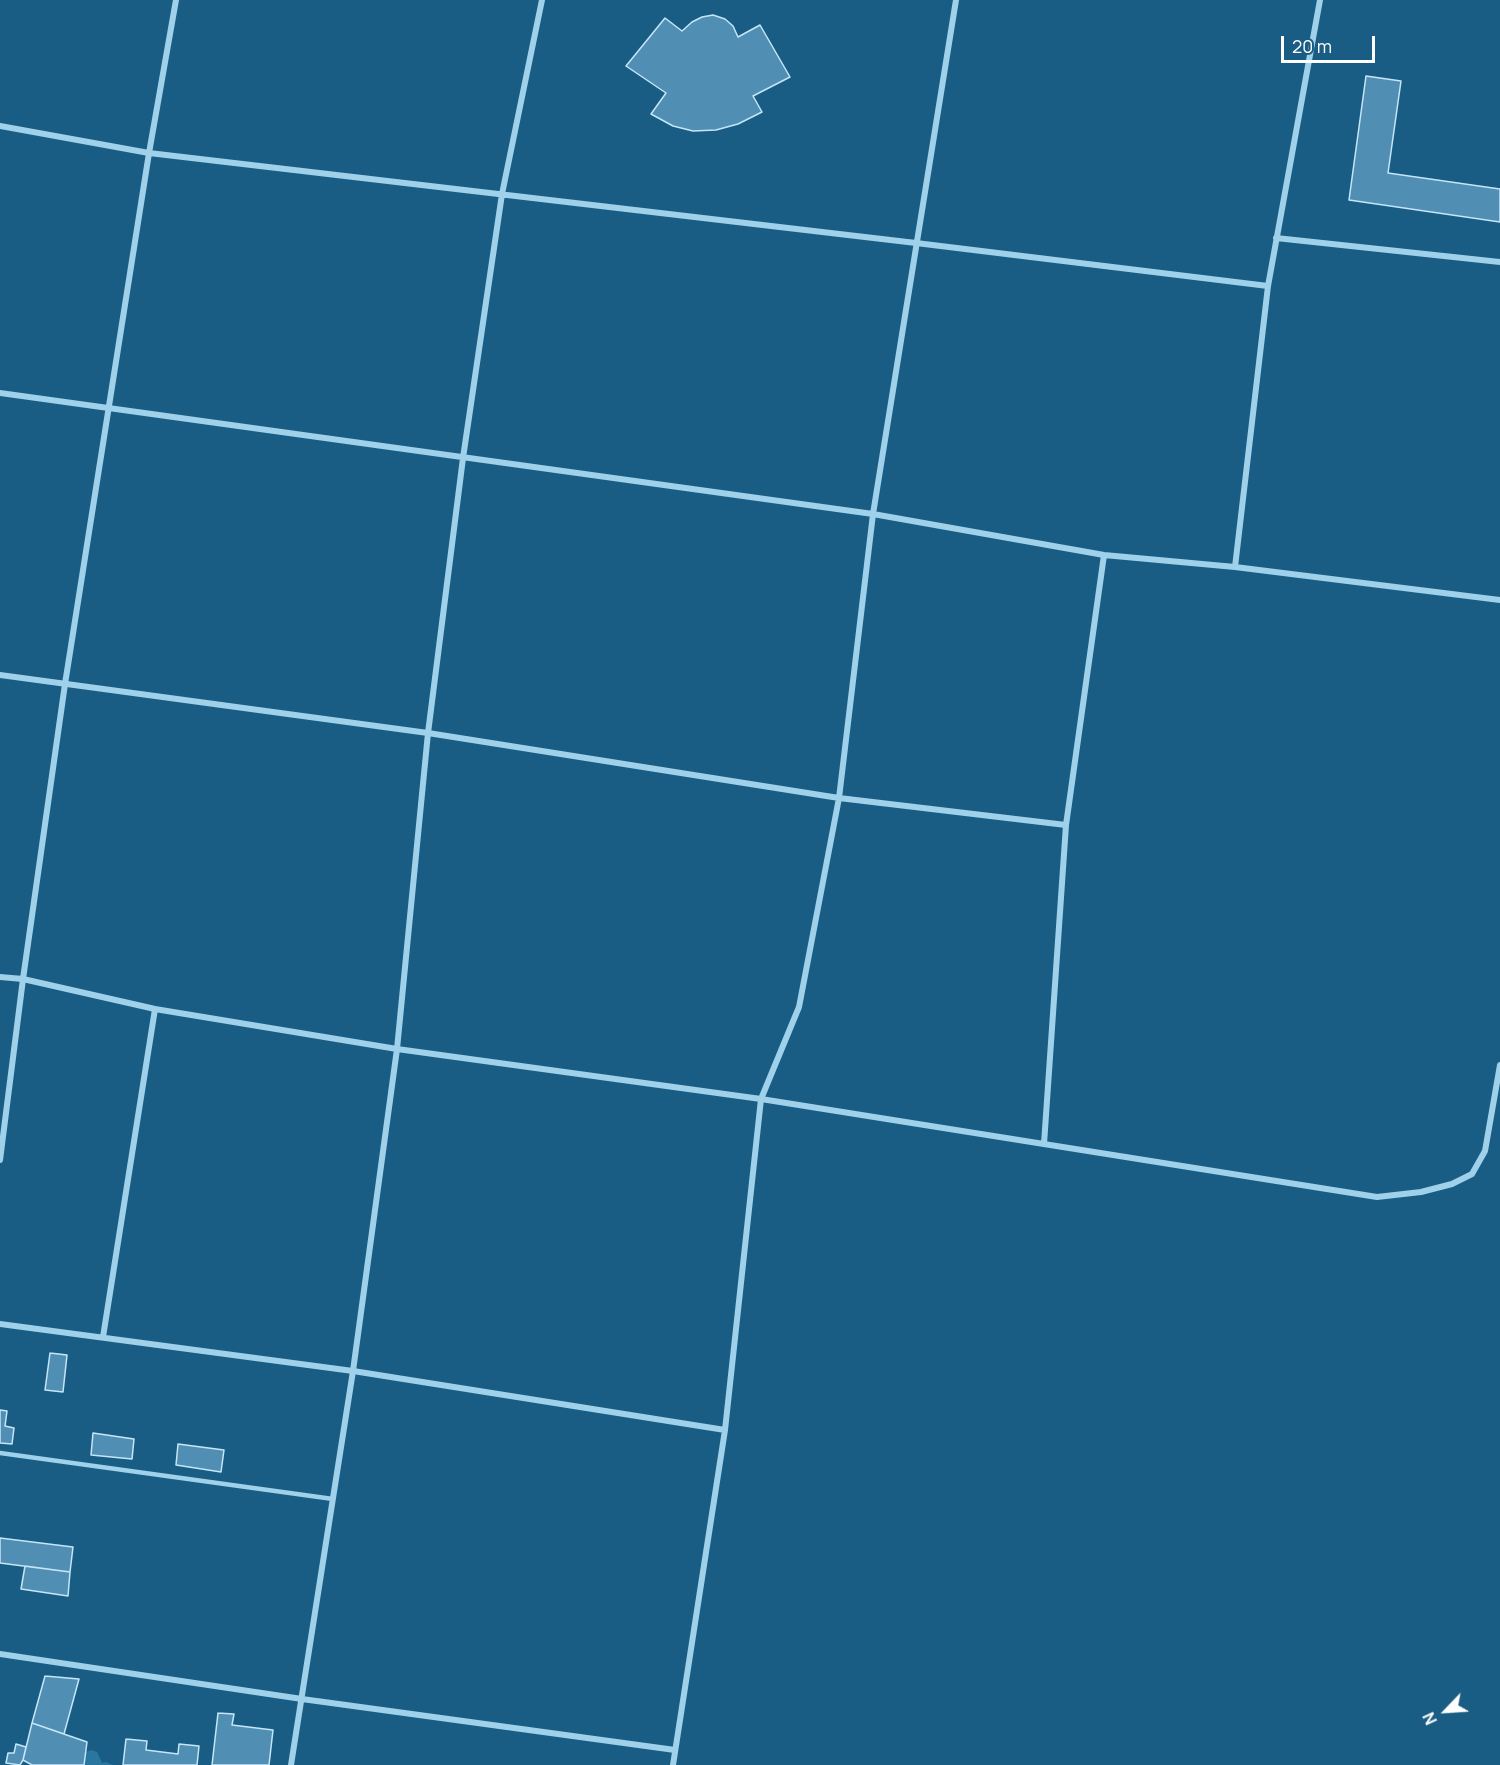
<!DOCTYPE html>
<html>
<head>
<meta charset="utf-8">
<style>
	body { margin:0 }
	#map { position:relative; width:1500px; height:1765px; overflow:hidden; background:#1a5d84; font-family:Manrope,sans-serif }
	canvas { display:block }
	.north { position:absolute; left:1416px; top:1681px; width:60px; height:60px; -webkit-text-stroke:4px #1a5d84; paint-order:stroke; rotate:245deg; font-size:16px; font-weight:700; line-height:24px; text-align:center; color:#fff }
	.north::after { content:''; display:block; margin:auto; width:21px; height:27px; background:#fff; clip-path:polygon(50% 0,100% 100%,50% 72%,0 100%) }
	.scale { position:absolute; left:1281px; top:36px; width:94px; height:27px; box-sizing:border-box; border:3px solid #fff; border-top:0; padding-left:8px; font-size:18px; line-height:21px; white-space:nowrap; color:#fff; -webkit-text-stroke:4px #1a5d84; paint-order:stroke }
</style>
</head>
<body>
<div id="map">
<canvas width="1500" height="1765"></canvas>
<div class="north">N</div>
<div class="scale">20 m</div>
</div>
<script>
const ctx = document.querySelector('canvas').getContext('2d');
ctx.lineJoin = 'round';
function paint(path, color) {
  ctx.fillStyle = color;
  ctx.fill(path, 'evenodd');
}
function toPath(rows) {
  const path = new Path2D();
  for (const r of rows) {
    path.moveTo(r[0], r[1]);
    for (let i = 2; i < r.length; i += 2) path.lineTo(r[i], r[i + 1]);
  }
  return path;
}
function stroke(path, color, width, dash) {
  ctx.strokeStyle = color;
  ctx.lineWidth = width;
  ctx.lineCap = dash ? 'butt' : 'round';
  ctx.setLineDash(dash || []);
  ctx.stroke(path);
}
paint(toPath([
	[91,1750,97,1752,102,1763,106,1762,113,1765,84,1765,86,1752]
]), '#2977a1');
const building = toPath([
	[713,15,725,19,733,26,738,37,760,25,790,77,753,96,762,112,738,124,716,130,693,131,673,126,651,114,666,93,626,66,665,18,682,31,692,22,702,17,713,15],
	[1366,76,1401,81,1388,173,1500,189,1500,222,1349,200,1366,76],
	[50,1353,67,1355,63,1392,45,1390,50,1353],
	[0,1410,7,1411,5,1426,14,1428,12,1444,0,1443,0,1410],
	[93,1433,134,1439,132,1459,91,1455,93,1433],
	[178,1444,224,1450,221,1472,176,1465,178,1444],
	[0,1538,73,1547,70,1572,0,1563,0,1538],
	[25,1566,70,1572,68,1596,21,1589,25,1566],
	[45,1676,79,1679,64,1734,32,1723,45,1676],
	[218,1713,234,1714,232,1725,273,1730,269,1765,212,1765,218,1713],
	[32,1723,87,1742,84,1765,32,1765,23,1760,32,1723],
	[126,1739,147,1741,146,1750,178,1754,179,1744,199,1746,197,1765,123,1765,126,1739],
	[16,1744,26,1747,23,1760,20,1765,6,1763,8,1753,14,1753,16,1744]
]);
paint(building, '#508fb3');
stroke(building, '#c5e6f8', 1.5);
stroke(toPath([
	[0,1453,333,1499]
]), '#a0d1eb', 4.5);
stroke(toPath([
	[0,126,149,153,916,243,1268,286],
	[1276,238,1500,262],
	[0,393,873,514,1104,555,1235,567,1500,600],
	[1235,567,1268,286,1320,0],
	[0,675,428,733,839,798,1066,825,1044,1144],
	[1066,825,1104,555],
	[0,977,23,979,155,1009,397,1049,761,1099,1377,1197,1421,1192,1452,1184,1472,1174,1485,1151,1500,1065],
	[0,1160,23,979,65,684,149,153,176,0],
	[0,1324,353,1371,725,1430],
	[103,1337,155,1009],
	[0,1654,302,1699,675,1750],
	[291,1765,353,1371,397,1049,428,733,463,458,502,194,542,0],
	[673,1765,725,1430,761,1099,799,1007,839,798,873,514,956,0]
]), '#a0d1eb', 6);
</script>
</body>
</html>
